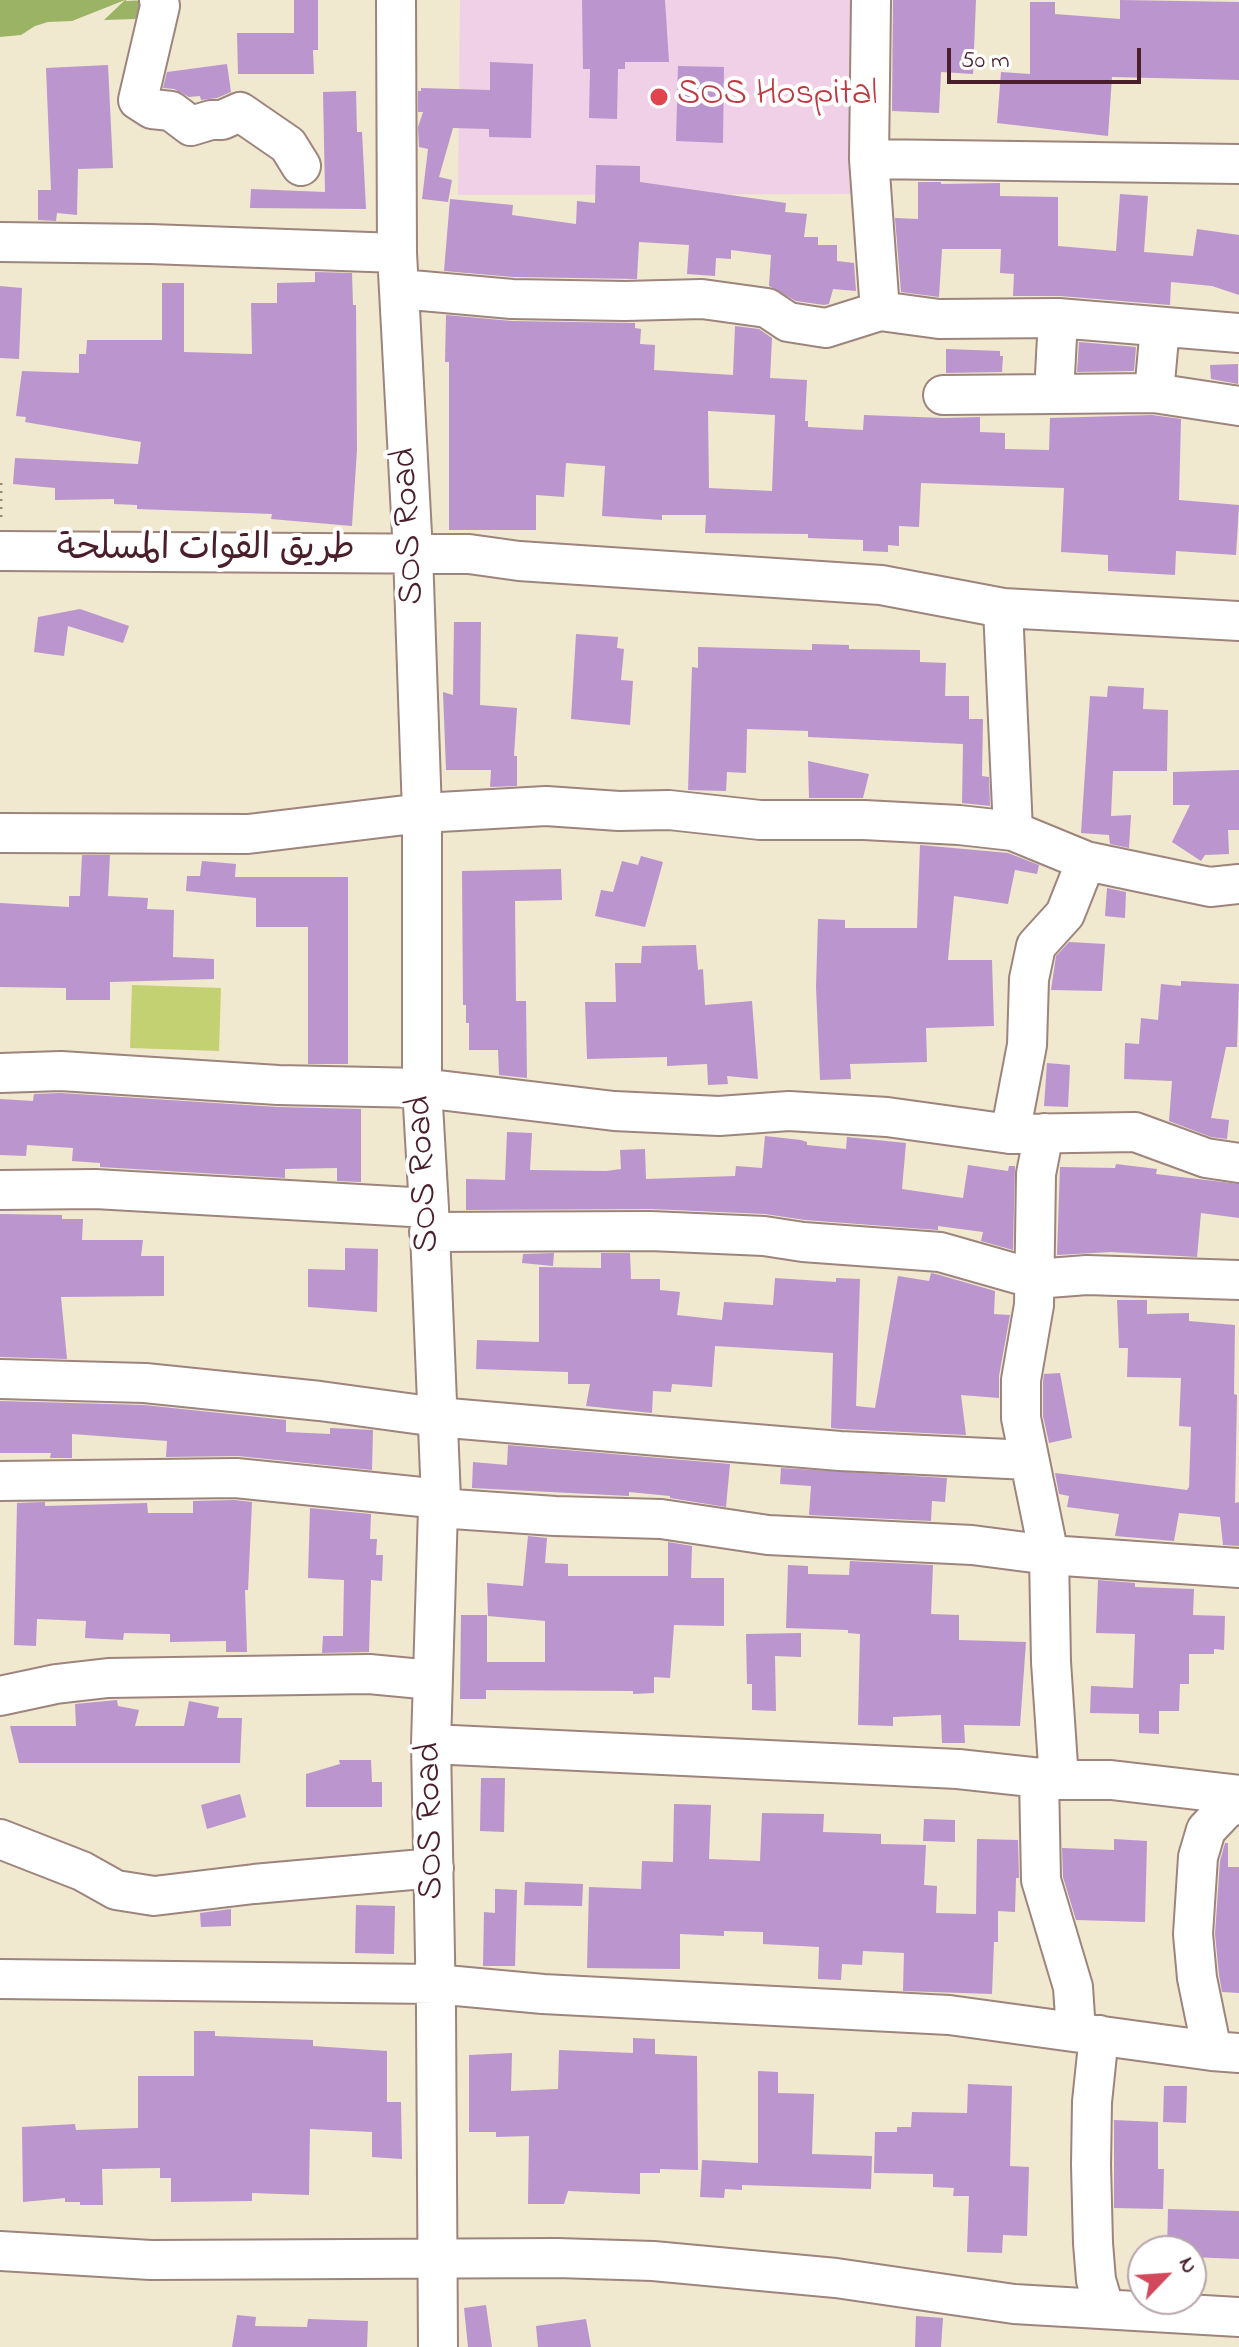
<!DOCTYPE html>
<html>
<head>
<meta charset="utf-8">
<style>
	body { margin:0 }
	#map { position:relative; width:1239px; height:2347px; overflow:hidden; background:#f0e8cf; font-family:"Indie Flower",sans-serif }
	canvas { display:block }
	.north { position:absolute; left:1127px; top:2235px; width:80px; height:80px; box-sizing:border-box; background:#fff; border:2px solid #b7a5aa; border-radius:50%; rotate:65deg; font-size:22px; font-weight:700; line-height:32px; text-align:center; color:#4a1f2b }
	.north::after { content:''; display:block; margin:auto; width:28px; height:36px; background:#d1495b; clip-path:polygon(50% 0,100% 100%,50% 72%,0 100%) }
	.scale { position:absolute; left:947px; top:48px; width:194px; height:36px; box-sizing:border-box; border:4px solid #4a1f2b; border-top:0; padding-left:10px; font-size:24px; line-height:28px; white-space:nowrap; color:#4a1f2b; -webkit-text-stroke:6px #fff; paint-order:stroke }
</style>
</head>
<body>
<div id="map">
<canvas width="1239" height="2347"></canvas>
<div class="north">N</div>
<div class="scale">50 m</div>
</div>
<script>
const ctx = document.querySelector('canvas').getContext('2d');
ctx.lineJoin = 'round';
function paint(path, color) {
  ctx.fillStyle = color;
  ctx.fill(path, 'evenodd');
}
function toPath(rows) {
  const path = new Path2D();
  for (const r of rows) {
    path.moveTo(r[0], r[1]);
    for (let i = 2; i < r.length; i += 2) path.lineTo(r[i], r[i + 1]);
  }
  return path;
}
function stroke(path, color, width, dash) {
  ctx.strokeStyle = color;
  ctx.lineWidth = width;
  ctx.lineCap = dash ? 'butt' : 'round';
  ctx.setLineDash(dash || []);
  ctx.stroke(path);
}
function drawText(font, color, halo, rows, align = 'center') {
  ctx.font = font + ' "Indie Flower","Playpen Sans Arabic",sans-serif';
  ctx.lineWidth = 8;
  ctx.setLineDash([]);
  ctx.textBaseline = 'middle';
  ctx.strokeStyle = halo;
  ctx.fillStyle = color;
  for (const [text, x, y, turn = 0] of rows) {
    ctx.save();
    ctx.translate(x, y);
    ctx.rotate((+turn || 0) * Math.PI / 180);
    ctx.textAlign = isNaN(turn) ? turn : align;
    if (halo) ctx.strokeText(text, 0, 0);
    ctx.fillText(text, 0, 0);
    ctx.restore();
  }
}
paint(toPath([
	[460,0,858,0,861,194,458,195]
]), '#efd0e6');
paint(toPath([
	[132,985,221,988,219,1051,130,1048]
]), '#c4d173');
paint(toPath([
	[0,0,126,0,126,1,150,0,144,13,135,19,104,20,125,0,72,21,48,22,35,26,21,35,0,37]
]), '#9bb365');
paint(toPath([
	[294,0,318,0,318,50,313,50,314,74,238,74,237,33,294,33],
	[582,0,665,0,669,62,625,62,625,69,618,69,617,119,589,118,590,69,583,69],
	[893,0,976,0,973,74,941,72,939,113,892,111],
	[1120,0,1239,2,1239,80,1112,77,1108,136,997,123,1001,72,1030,74,1030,2,1055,2,1055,14,1120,19],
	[490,62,533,64,531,138,489,137,489,129,453,128,439,177,452,180,448,202,422,199,428,149,419,147,418,127,423,112,418,112,418,91,421,91,421,88,490,90],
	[227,64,231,92,217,98,201,100,200,96,189,97,174,89,163,88,167,72],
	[108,65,113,168,78,169,77,215,57,213,56,221,38,220,38,190,51,190,46,68],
	[678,66,724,67,723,143,676,141],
	[356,91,357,132,362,132,366,209,250,208,251,189,325,192,323,92],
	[596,165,640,166,640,182,786,203,785,212,807,214,804,237,818,237,818,245,837,245,837,261,854,263,856,291,833,289,829,304,824,305,796,301,769,286,771,255,731,250,731,259,716,258,715,276,687,274,689,245,639,242,637,279,513,277,444,271,450,199,513,205,512,215,576,224,577,201,595,203],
	[918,182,941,182,941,184,1000,183,1000,196,1058,197,1058,246,1116,251,1120,194,1148,196,1144,252,1193,256,1197,229,1239,235,1239,295,1212,286,1171,282,1170,305,1060,296,1013,296,1014,274,1000,273,1001,249,942,249,939,297,901,292,895,218,918,219],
	[315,272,352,273,353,305,356,305,357,450,352,526,271,519,272,514,137,509,137,505,114,504,114,499,55,500,55,488,13,484,15,458,138,464,141,442,25,422,26,417,16,416,22,371,79,373,79,354,86,354,87,340,162,340,162,283,184,283,184,352,252,354,251,303,277,303,277,283,315,282],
	[0,286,22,288,19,359,0,358],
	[446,315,512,321,635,323,635,328,641,329,640,344,655,345,654,370,733,375,735,326,759,329,772,338,770,378,807,380,805,421,808,421,808,427,863,430,864,415,944,418,980,417,980,432,1005,433,1005,449,1049,450,1050,418,1152,415,1181,419,1179,500,1239,505,1236,555,1176,551,1175,575,1108,571,1108,555,1061,552,1064,488,921,483,919,527,899,526,899,546,888,545,888,552,863,551,863,540,808,538,808,534,705,533,706,515,662,515,662,520,602,516,605,466,566,463,564,497,536,495,536,530,449,530,449,362,445,362],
	[708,411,775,415,772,491,709,488],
	[1079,342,1136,347,1134,371,1077,372],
	[946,349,1000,351,1000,356,1003,356,1002,372,946,373],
	[1238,364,1238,384,1211,379,1210,365],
	[80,609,129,626,123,643,68,626,64,656,34,652,38,617],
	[454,622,481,622,480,705,517,708,514,756,517,756,517,786,490,787,491,770,446,770,443,692,453,695],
	[576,634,618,637,617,648,624,649,621,680,633,681,630,725,571,719],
	[812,644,849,645,849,649,920,650,920,662,946,663,945,696,969,696,969,719,983,719,982,776,989,777,990,806,962,803,963,744,808,737,808,731,747,729,746,773,727,772,726,791,688,790,692,667,698,668,698,647,812,650],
	[1108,686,1144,688,1143,709,1168,710,1167,771,1113,771,1111,816,1131,815,1129,848,1110,844,1109,835,1081,833,1090,696,1107,697],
	[808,761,869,774,863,798,809,798],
	[1239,770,1239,830,1228,830,1229,854,1205,855,1201,861,1172,842,1190,805,1173,805,1173,772],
	[920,845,1008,853,1039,865,1037,874,1015,870,1008,904,954,896,948,960,992,960,994,1026,926,1028,927,1062,850,1064,851,1079,820,1080,816,987,818,919,845,920,845,928,917,928],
	[82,855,110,855,108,896,148,898,147,909,174,910,173,957,214,959,214,979,110,982,110,1000,66,1000,66,988,0,987,0,903,69,907,69,896,80,896],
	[641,856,663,862,645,927,595,916,601,890,613,892,622,861,638,865],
	[202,861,236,864,235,877,348,877,348,1064,308,1064,308,927,256,927,256,898,186,891,187,876,200,876],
	[561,869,562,900,515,901,516,1001,526,1001,527,1078,499,1075,498,1050,469,1050,469,1023,466,1023,466,1005,463,1005,462,871],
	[1107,888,1126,892,1125,918,1105,916],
	[1069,942,1105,944,1102,991,1051,990,1056,956],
	[696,945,698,970,703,969,705,1005,752,1001,758,1079,727,1076,728,1084,708,1085,707,1064,667,1066,667,1057,587,1059,585,1002,616,1002,615,963,641,963,642,946],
	[1181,981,1239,984,1237,1047,1226,1047,1211,1118,1229,1120,1227,1139,1211,1137,1169,1121,1172,1081,1124,1079,1125,1043,1139,1044,1141,1018,1158,1020,1161,984,1181,986],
	[1047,1063,1070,1065,1068,1107,1044,1106],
	[61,1093,277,1107,361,1109,361,1182,337,1181,337,1168,285,1169,285,1178,100,1167,100,1163,72,1161,73,1148,27,1145,26,1156,0,1155,0,1099,33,1101,34,1094],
	[507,1132,532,1133,530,1170,606,1171,621,1169,620,1150,645,1149,646,1179,735,1176,736,1166,762,1168,765,1136,801,1140,807,1142,807,1145,846,1149,847,1137,906,1143,902,1189,963,1198,968,1165,1008,1171,1009,1166,1015,1166,1013,1250,981,1241,983,1232,938,1226,938,1230,805,1220,765,1214,651,1209,466,1210,466,1179,505,1180],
	[1116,1164,1157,1169,1156,1174,1239,1184,1239,1218,1201,1213,1197,1257,1111,1252,1057,1255,1060,1167,1115,1168],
	[0,1214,62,1215,62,1219,83,1219,82,1240,143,1240,141,1256,164,1256,164,1296,61,1297,67,1359,0,1357],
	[345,1248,378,1249,377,1312,308,1307,308,1269,345,1270],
	[554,1253,553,1266,522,1263,523,1254],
	[601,1253,630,1253,631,1279,660,1279,660,1290,680,1292,677,1315,722,1320,724,1302,773,1305,775,1278,836,1282,836,1278,860,1279,856,1406,875,1408,898,1276,929,1281,931,1273,936,1274,995,1291,994,1314,1010,1315,999,1376,999,1398,961,1395,966,1435,841,1429,831,1428,833,1353,715,1346,712,1387,672,1384,671,1392,653,1391,652,1413,586,1406,590,1384,568,1384,568,1372,476,1369,477,1340,539,1342,539,1267,601,1268],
	[1117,1300,1147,1300,1147,1314,1189,1313,1189,1321,1235,1325,1234,1394,1237,1395,1235,1503,1239,1502,1239,1546,1223,1545,1220,1517,1179,1513,1174,1541,1115,1536,1119,1514,1067,1507,1069,1496,1059,1494,1055,1473,1187,1490,1189,1487,1191,1427,1179,1426,1181,1378,1127,1377,1128,1348,1119,1348],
	[1060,1373,1072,1438,1049,1443,1043,1416,1043,1382,1044,1374],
	[0,1401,144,1405,286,1420,286,1432,330,1434,330,1428,373,1430,372,1470,238,1456,166,1457,167,1441,72,1434,72,1458,50,1458,51,1453,0,1453],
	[508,1445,730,1464,726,1507,670,1498,670,1496,629,1492,629,1496,472,1488,473,1462,507,1465],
	[781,1468,947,1478,945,1502,932,1501,931,1521,809,1515,811,1486,780,1484],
	[235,1500,252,1502,248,1590,245,1590,247,1652,226,1652,226,1641,170,1642,170,1634,124,1633,123,1640,85,1638,86,1621,37,1619,36,1646,14,1645,17,1503,45,1502,45,1506,147,1503,148,1513,193,1513,193,1501],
	[310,1508,371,1514,370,1539,377,1539,376,1555,383,1555,382,1581,371,1580,369,1652,322,1653,323,1636,343,1636,344,1580,308,1578],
	[528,1536,547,1538,545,1563,568,1564,568,1576,668,1576,668,1542,692,1546,691,1578,724,1578,724,1626,674,1625,670,1678,654,1677,654,1693,633,1694,633,1691,486,1690,486,1699,460,1699,461,1615,487,1615,487,1662,545,1662,545,1621,488,1616,487,1583,523,1586],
	[850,1561,933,1565,931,1614,959,1615,959,1640,1026,1642,1020,1726,964,1725,965,1743,942,1743,941,1715,893,1717,893,1726,858,1725,860,1634,848,1633,848,1630,786,1628,788,1565,808,1566,808,1574,849,1575],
	[1098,1580,1135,1583,1135,1587,1194,1589,1193,1615,1225,1616,1224,1650,1214,1649,1214,1654,1189,1654,1189,1684,1180,1684,1179,1711,1159,1711,1159,1734,1139,1733,1139,1714,1090,1713,1091,1686,1133,1688,1135,1634,1096,1633],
	[801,1633,801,1657,775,1656,776,1711,752,1710,752,1684,747,1684,746,1634],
	[117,1700,118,1706,139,1710,135,1726,184,1726,189,1701,219,1707,217,1718,242,1718,240,1763,19,1763,10,1726,76,1726,75,1704],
	[339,1760,371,1760,372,1782,382,1782,382,1807,306,1807,306,1774,340,1764],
	[481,1778,505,1778,504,1832,480,1831],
	[240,1794,246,1817,207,1829,201,1805],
	[674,1804,711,1805,709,1859,760,1861,762,1813,824,1814,823,1832,881,1834,881,1844,926,1845,924,1885,937,1886,936,1913,976,1914,977,1839,1018,1840,1019,1878,1016,1878,1015,1912,998,1911,998,1942,994,1942,992,1994,903,1991,904,1953,863,1951,862,1965,842,1964,841,1980,818,1979,819,1947,763,1944,763,1932,724,1931,724,1936,680,1934,680,1969,587,1968,589,1887,641,1889,642,1861,673,1862],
	[924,1819,955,1820,955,1842,923,1841],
	[1114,1839,1147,1841,1145,1922,1076,1920,1063,1877,1062,1848,1114,1850],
	[1225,1843,1228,1843,1228,1867,1239,1867,1239,1993,1222,1992,1219,1975,1215,1934,1220,1861],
	[525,1882,583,1884,582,1906,524,1905],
	[495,1889,517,1890,515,1966,483,1966,484,1912,495,1913],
	[356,1905,395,1906,394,1954,355,1953],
	[231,1909,231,1926,201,1927,200,1913],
	[194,2031,215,2031,215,2036,313,2040,313,2046,387,2051,387,2102,401,2102,402,2159,372,2157,372,2132,310,2129,309,2195,252,2193,252,2201,171,2202,171,2178,160,2178,160,2168,102,2169,103,2205,80,2205,80,2202,65,2202,65,2198,23,2202,22,2127,75,2124,76,2130,138,2128,138,2076,194,2076],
	[633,2038,655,2039,655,2054,697,2056,698,2170,660,2169,660,2173,640,2173,640,2194,568,2191,564,2204,528,2204,529,2136,496,2137,496,2132,469,2132,469,2055,512,2053,511,2091,558,2089,559,2050,633,2053],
	[758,2071,778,2072,778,2093,814,2094,812,2154,872,2156,871,2189,742,2185,742,2190,725,2189,724,2198,700,2197,702,2160,758,2163],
	[968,2084,1012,2086,1010,2166,1029,2167,1027,2236,1003,2235,1002,2253,967,2252,969,2196,953,2196,954,2188,933,2187,933,2174,874,2173,875,2132,897,2132,897,2127,911,2127,912,2112,967,2113],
	[1164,2086,1187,2086,1186,2123,1163,2122],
	[1114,2120,1158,2122,1158,2169,1164,2169,1163,2209,1114,2208],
	[1168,2209,1239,2211,1239,2259,1191,2257,1191,2251,1167,2251],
	[486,2305,492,2347,468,2347,464,2308],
	[237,2315,256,2317,255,2326,307,2327,308,2319,368,2321,367,2347,232,2347],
	[916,2316,943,2318,941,2347,915,2347],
	[586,2319,591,2347,538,2347,536,2326]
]), '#bb95cd');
const minor = toPath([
	[159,0,160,6,138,100,152,109,171,111,191,126,211,120,222,120,240,112,288,145,301,166],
	[396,0,397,253,413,553,422,813,422,1088,429,1208,441,1499,438,1508,431,1744,436,2009,438,2347],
	[871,0,869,159,880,311],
	[869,159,1239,164],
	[0,242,150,244,397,253],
	[400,289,512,299,625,301,702,299,767,308,788,322,826,328,880,311,939,319,1058,318,1239,333],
	[1058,318,1054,394,1154,393,1160,327],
	[1154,393,1239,406],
	[943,395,1054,394],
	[0,551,469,554,519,561,881,585,1003,608,1239,621],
	[1003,608,1013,831,1086,861,1065,914,1036,946,1029,979,1027,1045,1010,1134],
	[0,833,248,834,422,813,546,806,619,811,669,810,760,820,864,820,959,825,1013,831],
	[1086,861,1210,887,1239,884],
	[0,1073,61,1071,278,1085,422,1088,614,1111,719,1116,789,1111,887,1117,1010,1134,1135,1132,1206,1158,1239,1163],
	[1044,1133,1036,1174,1034,1305,1021,1380,1021,1418,1049,1555,1051,1662,1059,1780],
	[0,1190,95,1189,429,1208],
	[429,1232,650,1231,764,1236,803,1242,940,1252,1035,1279,1087,1275,1239,1280],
	[0,1379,145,1383,320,1401,437,1417,659,1436,840,1451,1029,1460],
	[0,1481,236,1478,441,1499],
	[438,1508,555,1516,661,1519,768,1535,972,1545,1049,1555,1239,1568],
	[0,1696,56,1684,108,1678,369,1674,432,1680],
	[431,1744,958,1769,1059,1780,1111,1780,1239,1795],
	[1039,1778,1041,1880,1073,1987,1076,2032],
	[0,1839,82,1871,116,1890,154,1896,254,1884,434,1868],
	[0,1979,435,1984,543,1994,949,2015,1212,2051,1239,2053],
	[1099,2035,1092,2102,1091,2165,1093,2243,1096,2280,1104,2307],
	[1212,2051,1197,1978,1193,1934,1198,1857,1206,1830,1224,1811,1239,1801],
	[0,2251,151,2260,557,2258,653,2261,836,2278,1014,2304,1239,2317]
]);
stroke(minor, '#9d847d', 42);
stroke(toPath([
	[0,483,0,519]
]), '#9d847d', 5, [2, 6]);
stroke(minor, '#fff', 38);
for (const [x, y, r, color] of [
	[659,97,10,"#e0444e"]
]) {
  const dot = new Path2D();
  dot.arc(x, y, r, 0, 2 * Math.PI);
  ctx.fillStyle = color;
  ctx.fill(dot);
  stroke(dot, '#fff', 3);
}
drawText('36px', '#be3a42', '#fff', [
	["SOS Hospital",677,97]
], 'left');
drawText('36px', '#4a1f2b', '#fff', [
	["SOS Road",411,526,-93],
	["طريق القوات المسلحة",206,552],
	["SOS Road",426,1174,-93],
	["SOS Road",433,1821,-91]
]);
</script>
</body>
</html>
